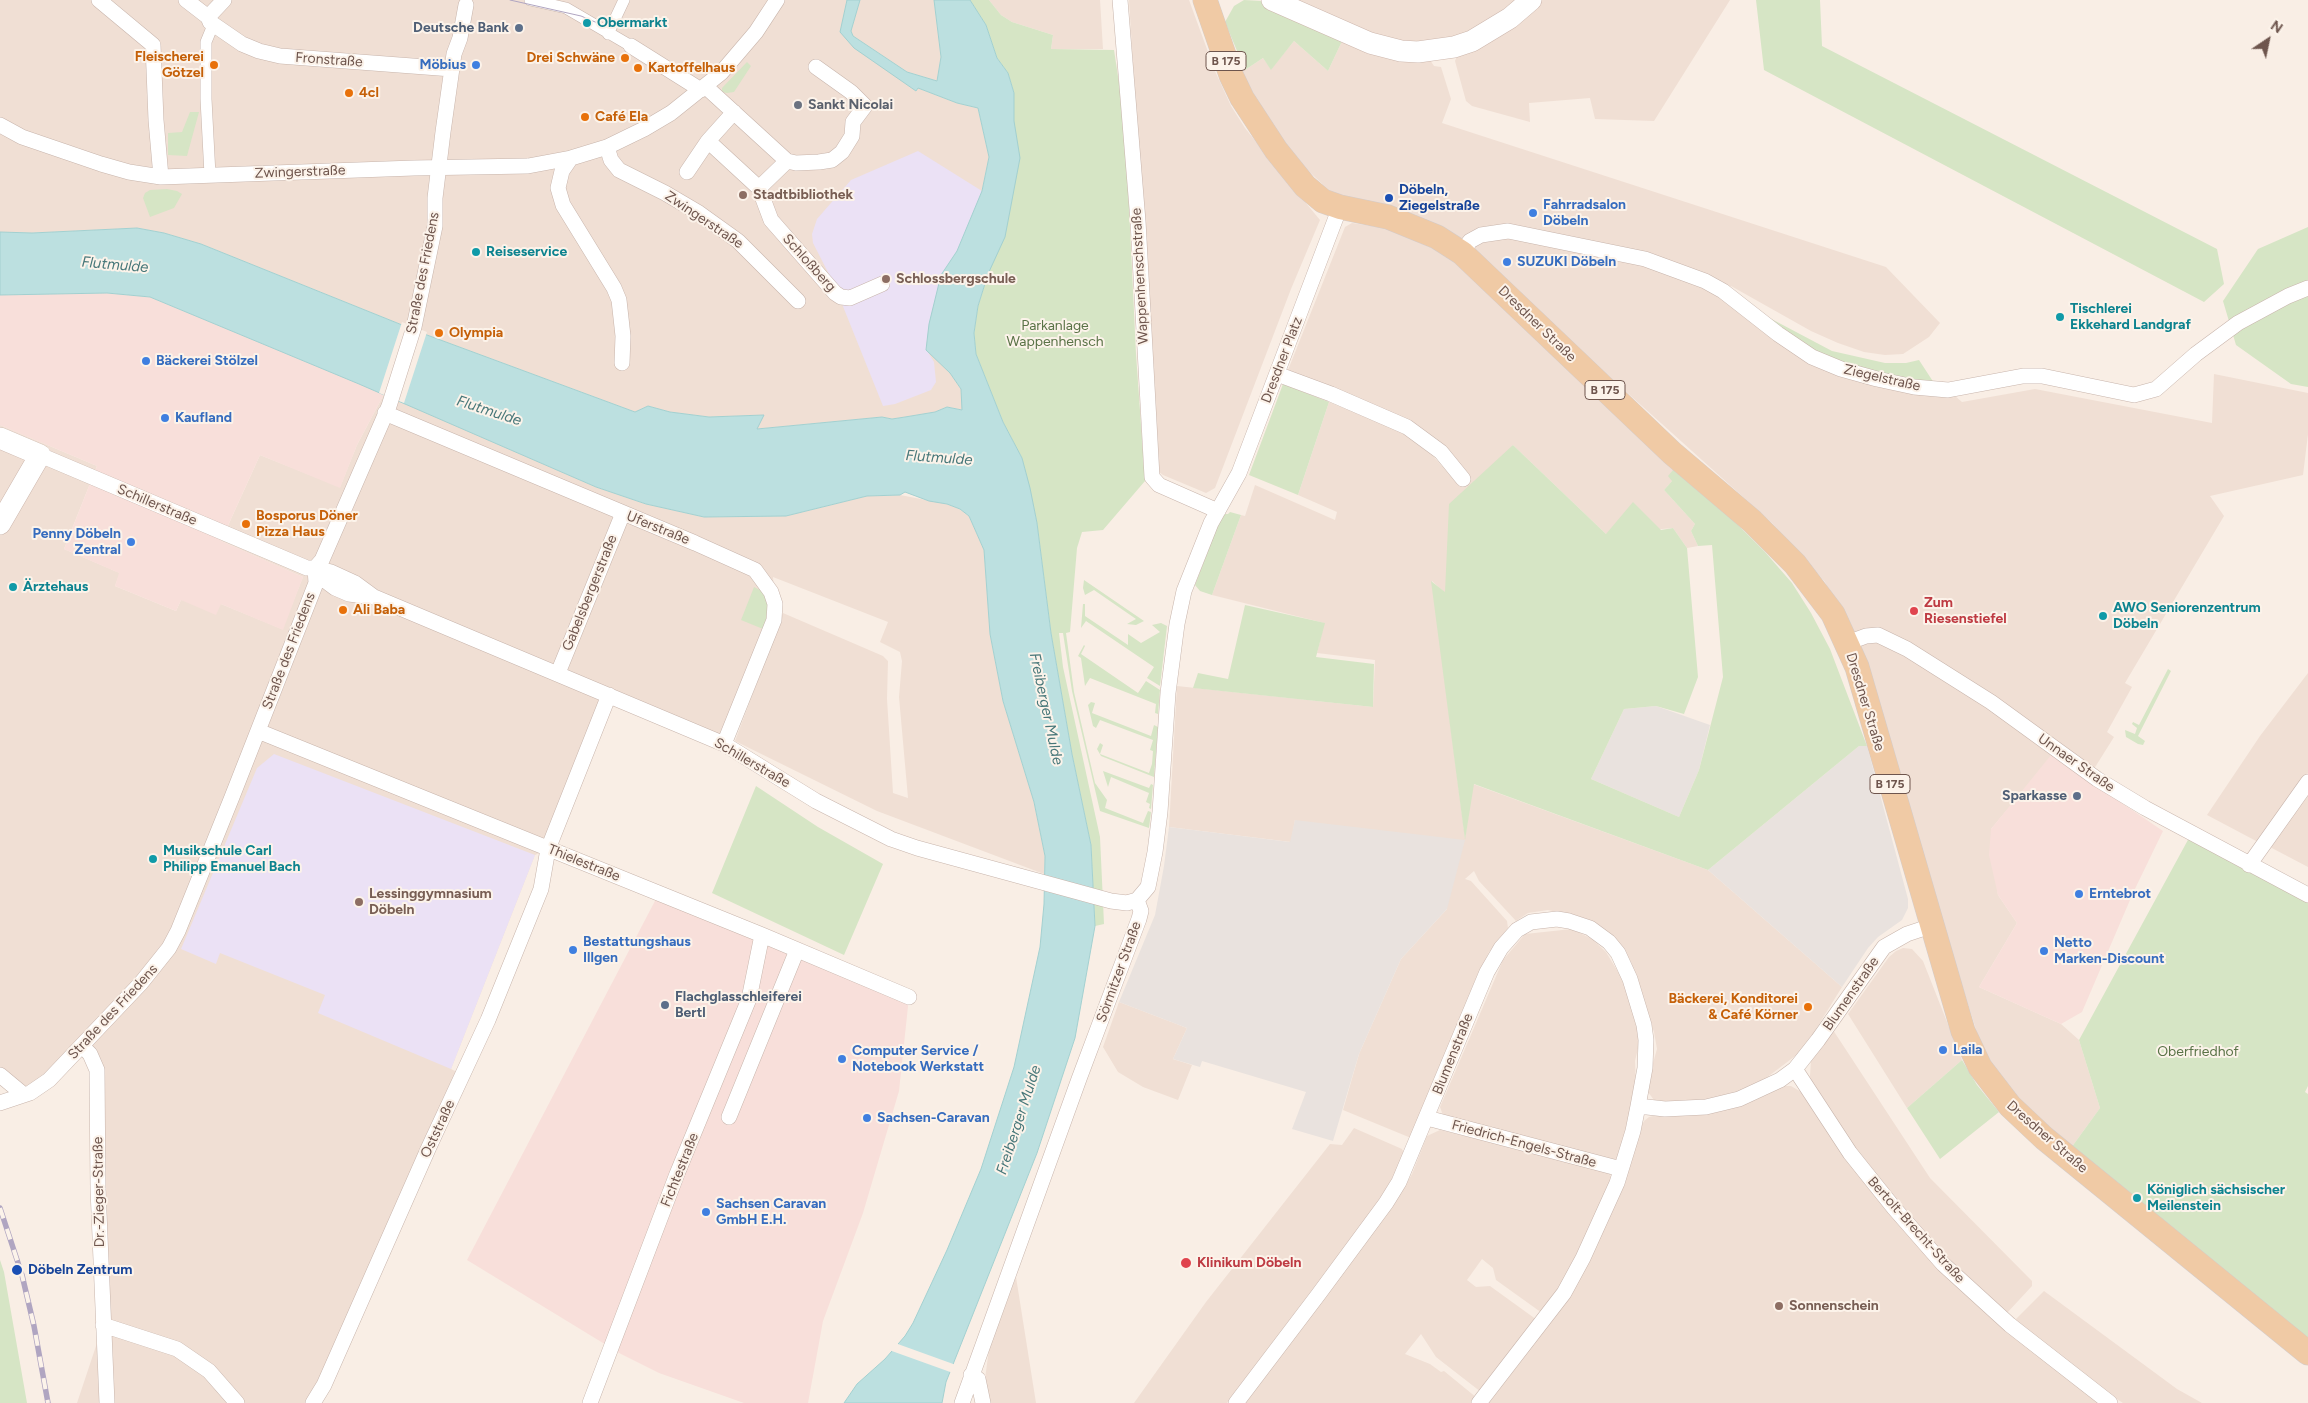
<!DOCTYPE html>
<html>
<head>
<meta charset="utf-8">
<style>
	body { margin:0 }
	#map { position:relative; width:2308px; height:1403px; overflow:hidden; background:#f9eee5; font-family:Figtree,sans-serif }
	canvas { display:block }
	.north { position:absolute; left:2243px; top:15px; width:50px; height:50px; -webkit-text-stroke:4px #fcf3ea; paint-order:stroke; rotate:34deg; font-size:14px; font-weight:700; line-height:20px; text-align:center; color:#6e554d }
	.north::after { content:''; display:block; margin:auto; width:18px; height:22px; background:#6e554d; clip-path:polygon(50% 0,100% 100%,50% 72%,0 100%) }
</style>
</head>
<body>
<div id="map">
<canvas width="2308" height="1403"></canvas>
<div class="north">N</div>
</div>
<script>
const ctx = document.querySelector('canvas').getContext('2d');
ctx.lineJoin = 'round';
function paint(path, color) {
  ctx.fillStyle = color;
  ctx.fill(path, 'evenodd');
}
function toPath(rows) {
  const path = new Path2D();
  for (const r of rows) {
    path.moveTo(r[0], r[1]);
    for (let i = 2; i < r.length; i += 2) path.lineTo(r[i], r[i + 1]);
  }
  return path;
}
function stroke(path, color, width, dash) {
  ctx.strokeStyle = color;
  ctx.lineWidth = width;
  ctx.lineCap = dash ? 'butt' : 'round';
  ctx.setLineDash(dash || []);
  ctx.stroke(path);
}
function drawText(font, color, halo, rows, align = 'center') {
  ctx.font = font + ' Figtree,sans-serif';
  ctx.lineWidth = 4;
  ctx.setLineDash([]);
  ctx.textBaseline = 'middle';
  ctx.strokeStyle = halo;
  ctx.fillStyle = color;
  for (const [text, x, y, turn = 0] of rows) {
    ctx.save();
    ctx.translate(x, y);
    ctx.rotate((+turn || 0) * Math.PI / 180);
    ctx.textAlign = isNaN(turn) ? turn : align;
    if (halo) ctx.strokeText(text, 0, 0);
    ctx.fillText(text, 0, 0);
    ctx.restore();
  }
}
paint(toPath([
	[0,0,847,0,841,31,916,91,918,88,957,103,978,108,989,157,982,191,957,251,941,275,926,349,950,373,961,389,963,410,947,407,935,412,905,417,892,419,882,417,756,429,763,415,709,417,670,412,648,406,635,412,427,335,201,244,164,233,137,228,32,233,0,232],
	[860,0,934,0,941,57,937,81,907,72,853,36,851,31],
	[989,0,1100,0,1103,49,1051,49,1053,35,1012,22,1001,15],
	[1129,0,1189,0,1215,71,1231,106,1245,128,1272,162,1320,220,1291,289,1215,488,1206,493,1163,475,1159,472,1158,466],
	[1285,0,1521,0,1458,39,1405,45],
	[1539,0,1730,0,1654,121,1595,119,1590,98,1529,103,1530,122,1472,106,1466,101,1455,61,1458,53],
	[1344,37,1428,57,1434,66,1441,67,1451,99,1442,123,1886,267,1940,323,1929,337,1903,354,1885,355,1864,352,1838,343,1811,331,1731,286,1723,291,1778,334,1948,390,1962,402,2035,389,2212,423,2214,374,2308,393,2308,434,2303,475,2210,496,2224,516,2125,683,2132,687,2107,732,2114,737,2087,780,2020,795,1991,829,1998,895,2017,923,1979,987,2061,1024,2079,1040,2100,1108,2071,1148,2027,1112,1985,1058,1858,655,1825,582,1772,523,1512,289,1332,193,1301,164,1269,123,1242,72,1263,58,1271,69,1294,41,1328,71],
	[1352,223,1386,228,1432,248,1452,260,1674,469,1672,481,1664,490,1695,524,1691,531,1698,546,1687,548,1673,528,1606,534,1513,445,1445,593,1432,581,1465,838,1473,784,1708,870,1842,987,1803,1050,1757,1085,1734,1094,1698,1102,1676,1103,1654,1100,1648,1092,1648,1081,1657,1049,1654,1032,1631,962,1623,948,1614,937,1595,923,1567,914,1548,910,1528,913,1516,921,1479,881,1474,871,1465,879,1471,881,1507,921,1508,928,1489,952,1477,976,1411,1138,1343,1110,1359,1054,1401,959,1447,909,1295,820,1291,842,1169,827,1177,686,1373,707,1375,660,1317,653,1324,623,1212,595,1241,515,1245,516,1255,485,1335,520,1337,512,1298,495,1329,402,1401,432,1432,455,1460,486,1470,478,1445,450,1334,389,1288,370,1345,227],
	[384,394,596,487,646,504,704,517,786,516,867,496,900,495,947,504,960,509,969,516,984,550,990,634,1003,701,1034,802,1045,856,1044,874,877,811,735,741,783,613,883,656,888,661,887,699,893,793,908,798,899,697,902,661,900,652,880,642,888,622,773,577,775,604,724,744,609,696,548,849,535,855,451,1069,463,1075,316,1403,77,1403,103,1325,97,1070,82,1046,30,1093,0,1070,0,425,97,466,64,549,120,573,115,586,176,611,181,600,221,604,282,629,303,577,221,541,260,455,340,487,357,445],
	[2308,673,2308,773,2258,842,2207,815,2260,736],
	[2308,793,2308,867,2268,846],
	[1572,929,1592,939,1606,952,1624,982,1637,1028,1639,1044,1635,1061,1636,1086,1619,1157,1612,1161,1444,1118,1440,1107,1503,960,1525,934],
	[1903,948,1912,949,1923,961,1962,1060,1907,1108,1848,1014,1889,957,1896,951],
	[1119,1002,1187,1028,1173,1059,1192,1065,1178,1100,1143,1087,1118,1072,1103,1047],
	[1833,1030,1930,1178,2032,1281,2032,1286,2006,1314,1982,1293,1923,1233,1854,1149,1812,1087,1810,1076,1811,1060],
	[1784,1086,1791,1086,1803,1093,2007,1330,2058,1372,2094,1397,2098,1403,1487,1403,1551,1319,1644,1121,1649,1117],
	[1354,1128,1402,1149,1405,1156,1378,1202,1227,1403,1134,1403,1206,1302,1330,1144,1342,1145],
	[1440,1130,1609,1171,1612,1181,1591,1231,1558,1289,1542,1313,1496,1280,1493,1268,1482,1259,1467,1280,1476,1287,1490,1286,1537,1320,1481,1392,1436,1357,1421,1334,1405,1354,1430,1364,1441,1372,1444,1371,1477,1398,1473,1403,1245,1403,1393,1206,1412,1174,1427,1136],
	[1016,1277,1036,1403,989,1403,985,1379,989,1349],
	[2044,1291,2177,1389,2202,1403,2123,1403,2100,1388,2014,1321]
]), '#f0dfd4');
paint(toPath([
	[107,293,150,297,384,394,357,445,340,488,260,455,221,541,303,577,283,630,221,604,216,615,181,600,176,611,115,586,119,573,64,549,97,466,0,425,0,295],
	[2051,755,2163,831,2133,893,2082,1012,2061,1024,1979,987,2017,923,1998,895,1989,855,1991,829],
	[656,899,909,997,899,1091,863,1213,823,1321,808,1403,744,1403,659,1373,621,1354,467,1260]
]), '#f8dfda');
paint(toPath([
	[1656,706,1710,725,1699,770,1679,817,1591,779,1624,709],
	[1859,746,1867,746,1908,899,1908,908,1902,920,1878,937,1868,948,1842,987,1708,870],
	[1295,820,1465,840,1447,909,1401,959,1359,1054,1333,1141,1292,1129,1306,1092,1202,1061,1200,1067,1173,1059,1187,1028,1119,1002,1155,915,1164,866,1169,827,1290,842]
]), '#e9e2de');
paint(toPath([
	[918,151,982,191,957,251,941,275,929,324,926,349,934,362,936,382,931,390,895,404,883,406,834,284,813,243,812,234,817,219,851,180],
	[274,754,535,855,451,1069,318,1013,325,995,220,953,216,964,181,949,257,768]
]), '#ebe1f5');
paint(toPath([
	[970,0,989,0,1001,15,1012,22,1053,35,1051,49,1114,50,1125,122,1136,354,1145,481,1103,530,1082,532,1077,548,1070,632,1066,633,1074,692,1095,783,1107,800,1105,808,1143,823,1148,811,1151,812,1149,828,1100,811,1072,691,1063,633,1059,633,1063,667,1100,837,1104,924,1095,926,1091,845,1072,754,1051,633,1037,523,1022,458,1003,422,976,354,974,333,978,306,988,274,1014,120,1014,93,1008,73,997,58,986,25],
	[1244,0,1262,1,1344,37,1328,71,1294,41,1271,70,1263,58,1245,70,1225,22,1234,6],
	[1756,0,1820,0,1822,46,2217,249,2224,284,2204,302,1764,70],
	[747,62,751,66,734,92,727,93,722,92,722,88],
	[190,112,199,112,187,156,168,155,168,133,182,132],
	[167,189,177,191,182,194,174,208,150,217,143,198,145,193,150,190],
	[2308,227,2308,387,2291,384,2236,345,2223,301,2258,249],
	[1745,305,1832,351,1885,363,1906,363,1919,360,1934,383,1913,383,1813,354],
	[1283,384,1329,402,1298,495,1249,475],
	[1513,445,1606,534,1633,502,1661,530,1673,528,1687,548,1698,677,1684,714,1656,706,1624,709,1591,779,1679,817,1699,770,1723,677,1712,545,1698,546,1691,531,1695,524,1664,490,1672,481,1668,476,1674,469,1735,522,1765,552,1792,583,1811,613,1830,649,1867,746,1859,746,1708,870,1474,784,1465,840,1431,581,1445,592,1449,504],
	[1230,512,1241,515,1212,595,1200,591,1195,585,1222,514,1228,514],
	[1084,580,1144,621,1136,625,1127,624,1136,619,1094,590,1085,595,1083,588],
	[754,587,762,591,767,599,770,610,763,629,741,620],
	[1083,604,1085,604,1085,616,1128,645,1128,634,1141,643,1160,632,1152,625,1161,623,1167,626,1160,686,1147,678,1154,667,1086,621,1081,628],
	[1245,605,1325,623,1316,657,1374,664,1373,707,1193,688,1198,673,1228,679],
	[1084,645,1085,646,1081,654,1138,693,1146,681,1160,690,1158,714,1155,713,1156,704,1090,678,1085,686,1081,658,1078,656],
	[2168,669,2171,671,2138,736,2145,741,2143,745,2138,744,2126,737,2125,730,2135,734,2137,728,2132,724,2133,722,2139,725],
	[1091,702,1095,703,1092,713,1151,736,1154,725,1158,727,1154,777,1101,756,1097,749,1100,743,1103,745,1100,754,1149,773,1152,764,1153,751,1150,750,1153,740,1100,720,1096,728,1093,726,1088,705],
	[1103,771,1149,788,1151,784,1153,785,1151,809,1149,808,1150,804,1146,802,1149,793,1111,777,1108,787],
	[756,786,818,827,883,864,844,955,712,893],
	[2189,838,2308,900,2308,1086,2305,1092,2308,1094,2308,1338,2071,1148,2100,1108,2079,1040],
	[1962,1060,1977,1085,1999,1112,1940,1159,1907,1108],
	[0,1260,4,1272,27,1403,0,1403]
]), '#d6e5c5');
const water = toPath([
	[847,0,860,0,851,31,853,36,907,72,937,81,941,57,934,0,970,0,986,25,997,58,1008,73,1014,93,1014,121,1020,158,1005,237,988,274,978,306,974,333,976,354,1003,422,1022,458,1030,488,1037,523,1051,633,1072,754,1091,845,1095,926,1075,1038,1037,1153,946,1382,942,1403,844,1403,857,1384,885,1359,905,1336,913,1323,947,1250,981,1169,1014,1067,1040,947,1044,904,1045,856,1034,802,1003,701,990,634,984,550,969,516,960,509,947,504,929,501,905,492,900,495,867,496,786,516,704,517,646,504,596,487,359,384,150,297,107,293,0,295,0,232,32,233,137,228,164,233,201,244,427,335,635,412,648,406,670,412,709,417,764,415,757,429,882,417,892,419,905,417,935,412,947,407,962,410,961,389,950,373,926,350,929,324,941,275,957,251,982,191,989,157,978,108,957,103,918,88,916,91,854,48,840,32,847,0]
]);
paint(water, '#bce0e0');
stroke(water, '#a3d0d0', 1);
paint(toPath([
	[402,322,427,332,404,403,379,393],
	[895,1343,956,1365,953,1373,889,1350]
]), '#f9eee5');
const pedestrian = toPath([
	[530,0,566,8,631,46],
	[608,34,624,0],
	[210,175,206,99,206,42,213,25]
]);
const minor = toPath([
	[99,0,153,45,156,120,161,177],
	[186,0,208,17],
	[224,0,208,17,210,22,242,44,259,51,280,56,452,69],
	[1120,0,1138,221,1152,477,1159,485,1218,511],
	[631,46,701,90],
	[705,86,787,161,796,163,819,162,832,160,842,152,852,136,853,122,865,106,851,92,816,67],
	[734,112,708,141,759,188,771,220,835,293,841,297,850,298,882,284],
	[0,125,22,137,101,164,129,172,161,177,414,168,528,166,571,158,607,147,644,129,671,113,721,73,756,32,777,0],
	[607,147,611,160,619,170,665,193,699,213,738,241,798,301],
	[571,158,562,171,558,188,563,205,614,288,619,300,623,336,622,363],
	[687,172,708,141],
	[759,188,787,161],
	[1462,253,1470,241,1481,235,1508,231,1645,259,1705,281,1723,291,1778,334,1812,357,1841,369,1877,379,1914,387,1948,390,2023,376,2042,376,2134,395,2156,389,2196,354,2238,323,2288,296,2308,288],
	[1277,374,1331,394,1407,427,1441,452,1463,479],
	[385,413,695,543,755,570,771,592,775,604,774,620,724,744],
	[40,455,307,568,315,568,331,572,355,583,374,597,724,744,816,801,891,839,917,848,1111,901,1127,903,1137,900],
	[315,568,322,560,389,406,414,327,435,226,435,198,443,132,454,54,460,38,466,5],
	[315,568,323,579,335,588,349,594,373,597],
	[1847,643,1866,636,1878,635,1907,649,1991,702,2097,779,2145,808,2308,895],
	[558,673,623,513],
	[258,731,762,935,909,997],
	[2249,865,2308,782],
	[82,1046,90,1054,97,1070,98,1189,107,1403],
	[1795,1069,1850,1153,1894,1208,1943,1264,2010,1325,2110,1403],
	[0,1075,24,1095],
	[0,1103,30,1093,49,1080,141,983,169,948,178,931,232,797,316,583,315,568],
	[1638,1106,1665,1109,1706,1107,1739,1099,1780,1080,1795,1069,1818,1040,1884,947,1907,934,1931,926],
	[729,1117,797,950],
	[1427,1118,1621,1169],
	[103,1325,177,1349,209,1371,237,1403],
	[971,1375,978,1379,983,1403],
	[313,1403,324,1385,429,1147,488,1020,541,889,548,849,609,695],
	[590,1403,677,1174,749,999,762,935],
	[962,1403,1079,1079,1139,919,1141,911,1137,900,1148,887,1155,852,1160,812,1168,693,1177,624,1184,591,1211,523,1239,473,1340,207],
	[1236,1403,1318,1295,1386,1203,1399,1182,1487,972,1501,948,1517,930,1531,922,1557,919,1569,921,1590,928,1609,942,1618,953,1630,979,1644,1025,1646,1040,1645,1068,1638,1106,1633,1131,1617,1183,1583,1258,1564,1293,1479,1403]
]);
const secondary = toPath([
	[1272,0,1370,43,1401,51,1418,52,1454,47,1472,41,1510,18,1531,0],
	[0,438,40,455,0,524]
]);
const primary = toPath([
	[1205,0,1231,75,1242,98,1276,150,1305,186,1323,201,1340,207,1388,217,1437,237,1462,253,1672,453,1752,521,1795,564,1833,614,1857,667,1963,1031,1980,1067,2010,1106,2044,1138,2308,1353]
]);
stroke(pedestrian, '#c8b5ac', 12);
stroke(minor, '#c8b5ac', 16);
stroke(secondary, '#cdb7ad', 22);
stroke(primary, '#d4ccca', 25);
stroke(pedestrian, '#fff', 11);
stroke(minor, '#fff', 15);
stroke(secondary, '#fff', 21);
stroke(primary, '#f0caa5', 24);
stroke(toPath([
	[510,0,581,16,607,27]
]), '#b0a5c1', 1);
const rail = toPath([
	[0,1208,22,1275,34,1326,48,1403]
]);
stroke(rail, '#b0a5c1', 5.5);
stroke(rail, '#fcf3ea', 4, [11]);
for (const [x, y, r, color] of [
	[587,23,5,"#0f9aa8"],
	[519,28,5,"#5c6f8a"],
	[625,58,5,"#e8710a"],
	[214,65,5,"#e8710a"],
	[476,65,5,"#3f7fe0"],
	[638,68,5,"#e8710a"],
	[349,93,5,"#e8710a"],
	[798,105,5,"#6b7280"],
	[585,117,5,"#e8710a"],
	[743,195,5,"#8d6e63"],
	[1389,198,5,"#1a4fb4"],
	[1533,213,5,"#3f7fe0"],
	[476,252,5,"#0f9aa8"],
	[1507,262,5,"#3f7fe0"],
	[886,279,5,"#8d6e63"],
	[2060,317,5,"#0f9aa8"],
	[439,333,5,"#e8710a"],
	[146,361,5,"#3f7fe0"],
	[165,418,5,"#3f7fe0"],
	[246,524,5,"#e8710a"],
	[131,542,5,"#3f7fe0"],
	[13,587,5,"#0f9aa8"],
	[343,610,5,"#e8710a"],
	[1914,611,5,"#e0444e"],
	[2103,616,5,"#0f9aa8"],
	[2077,796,5,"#5c6f8a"],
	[153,859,5,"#0f9aa8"],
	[2079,894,5,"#3f7fe0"],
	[359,902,5,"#8d6e63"],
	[573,950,5,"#3f7fe0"],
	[2044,951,5,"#3f7fe0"],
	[665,1005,5,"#5c6f8a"],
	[1808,1007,5,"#e8710a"],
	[1943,1050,5,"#3f7fe0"],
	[842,1059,5,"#3f7fe0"],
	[867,1118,5,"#3f7fe0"],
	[2137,1198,5,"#0f9aa8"],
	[706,1212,5,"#3f7fe0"],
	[1186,1263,6,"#e0444e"],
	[17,1270,6,"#1a4fb4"],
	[1779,1306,5,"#8d6e63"]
]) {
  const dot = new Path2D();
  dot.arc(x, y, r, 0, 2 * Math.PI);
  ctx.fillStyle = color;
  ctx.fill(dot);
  stroke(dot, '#fcf3ea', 2);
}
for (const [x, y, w] of [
	[1226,61,40],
	[1605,390,40],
	[1890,784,40]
]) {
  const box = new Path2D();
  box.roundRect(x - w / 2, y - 9.5, w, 19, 4);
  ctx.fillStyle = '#fcf3ea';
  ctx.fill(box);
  stroke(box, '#6e554d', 1);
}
drawText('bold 12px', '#6e554d', null, [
	["B 175",1226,61],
	["B 175",1605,390],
	["B 175",1890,784]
]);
drawText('bold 14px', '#0d838f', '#fcf3ea', [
	["Obermarkt",597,23],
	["Reiseservice",486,252],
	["Tischlerei",2070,309],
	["Ekkehard Landgraf",2070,325],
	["Ärztehaus",23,587],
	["AWO Seniorenzentrum",2113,608],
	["Döbeln",2113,624],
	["Musikschule Carl",163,851],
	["Philipp Emanuel Bach",163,867],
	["Königlich sächsischer",2147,1190],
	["Meilenstein",2147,1206]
], 'left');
drawText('bold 14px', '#4e5e75', '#fcf3ea', [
	["Deutsche Bank",509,28],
	["Sparkasse",2067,796],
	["Flachglasschleiferei",675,997,"left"],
	["Bertl",675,1013,"left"]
], 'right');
drawText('bold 14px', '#c56008', '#fcf3ea', [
	["Fleischerei",204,57,"right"],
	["Götzel",204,73,"right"],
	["Drei Schwäne",615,58,"right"],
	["Kartoffelhaus",648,68],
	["4cl",359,93],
	["Café Ela",595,117],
	["Olympia",449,333],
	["Bosporus Döner",256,516],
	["Pizza Haus",256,532],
	["Ali Baba",353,610],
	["Bäckerei, Konditorei",1798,999,"right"],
	["& Café Körner",1798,1015,"right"]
], 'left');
drawText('14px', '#6e554d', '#fcf3ea', [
	["Fronstraße",329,60,4],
	["Zwingerstraße",300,172,-2],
	["Zwingerstraße",704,220,34],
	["Schloßberg",809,263,48],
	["Straße des Friedens",423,273,-79],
	["Wappenhenschstraße",1140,276,-93],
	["Dresdner Straße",1537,324,44],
	["Dresdner Platz",1282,360,-69],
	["Ziegelstraße",1882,378,13],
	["Schillerstraße",157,505,23],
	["Uferstraße",658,528,22],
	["Gabelsbergerstraße",590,593,-68],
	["Straße des Friedens",289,651,-69],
	["Dresdner Straße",1865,702,73],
	["Schillerstraße",752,763,30],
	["Unnaer Straße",2076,763,35],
	["Thielestraße",584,863,22],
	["Sörmitzer Straße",1119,972,-70],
	["Blumenstraße",1851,994,-55],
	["Straße des Friedens",113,1012,-47],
	["Blumenstraße",1453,1054,-68],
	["Oststraße",438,1129,-65],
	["Dresdner Straße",2047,1137,41],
	["Friedrich-Engels-Straße",1524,1144,15],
	["Fichtestraße",680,1170,-68],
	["Dr.-Zieger-Straße",99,1192,-91],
	["Bertolt-Brecht-Straße",1916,1230,48]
]);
drawText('bold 14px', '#366cbe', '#fcf3ea', [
	["Möbius",466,65,"right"],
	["Fahrradsalon",1543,205],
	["Döbeln",1543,221],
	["SUZUKI Döbeln",1517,262],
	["Bäckerei Stölzel",156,361],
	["Kaufland",175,418],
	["Penny Döbeln",121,534,"right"],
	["Zentral",121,550,"right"],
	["Erntebrot",2089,894],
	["Bestattungshaus",583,942],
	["Illgen",583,958],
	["Netto",2054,943],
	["Marken-Discount",2054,959],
	["Laila",1953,1050],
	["Computer Service /",852,1051],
	["Notebook Werkstatt",852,1067],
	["Sachsen-Caravan",877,1118],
	["Sachsen Caravan",716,1204],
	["GmbH E.H.",716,1220]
], 'left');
drawText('bold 14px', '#5b616d', '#fcf3ea', [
	["Sankt Nicolai",808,105]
], 'left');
drawText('bold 14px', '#164399', '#fcf3ea', [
	["Döbeln,",1399,190],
	["Ziegelstraße",1399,206],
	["Döbeln Zentrum",28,1270]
], 'left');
drawText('bold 14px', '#785e54', '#fcf3ea', [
	["Stadtbibliothek",753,195],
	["Schlossbergschule",896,279],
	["Lessinggymnasium",369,894],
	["Döbeln",369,910],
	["Sonnenschein",1789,1306]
], 'left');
drawText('14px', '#5a7347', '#fcf3ea', [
	["Parkanlage",1055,326],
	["Wappenhensch",1055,342],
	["Oberfriedhof",2198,1052]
]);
drawText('bold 14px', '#be3a42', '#fcf3ea', [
	["Zum",1924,603],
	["Riesenstiefel",1924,619],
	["Klinikum Döbeln",1197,1263]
], 'left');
drawText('italic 15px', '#477779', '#fcf3ea', [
	["Flutmulde",115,265,5],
	["Flutmulde",489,411,18],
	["Flutmulde",939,458,4],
	["Freiberger Mulde",1046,709,78],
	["Freiberger Mulde",1019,1120,-72]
]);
</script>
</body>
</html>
